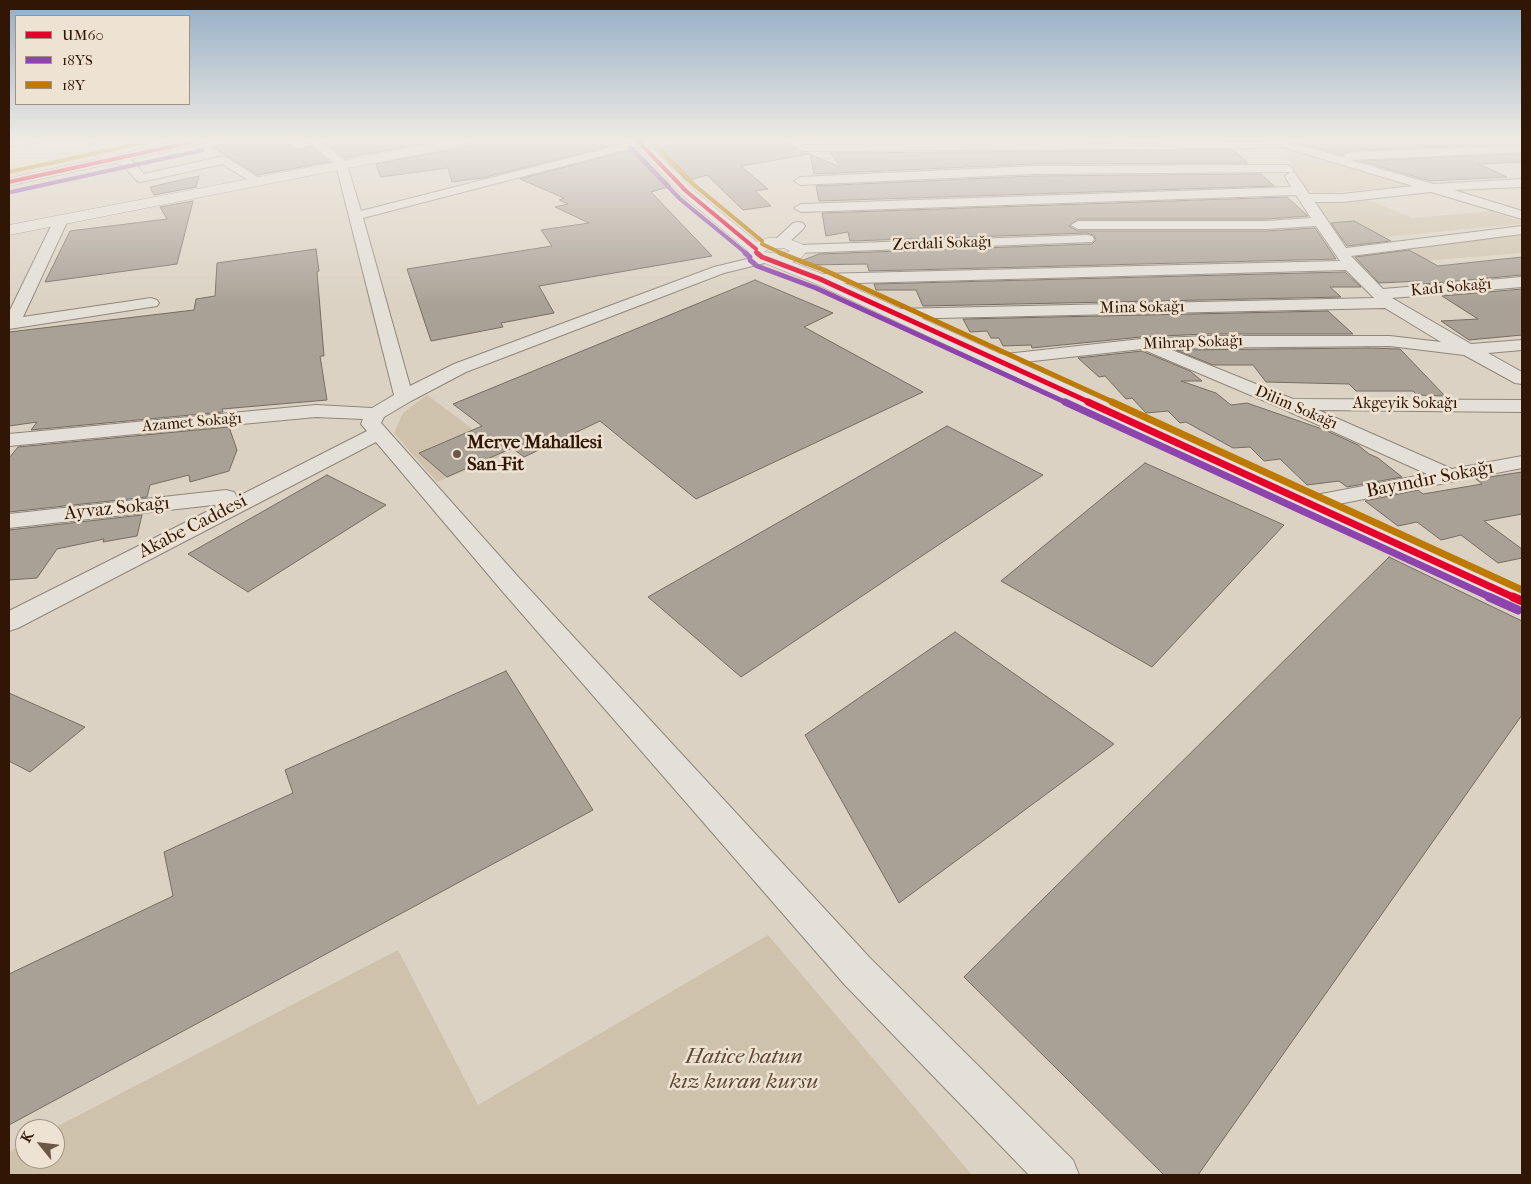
<!DOCTYPE html>
<html>
<head>
<meta charset="utf-8">
<style>
	body { margin:0 }
	#map { position:relative; width:1531px; height:1184px; overflow:hidden; background:#dbd2c3; font-family:"IM FELL French Canon",serif }
	canvas { display:block }
	.frame { position:absolute; inset:0; border:10px solid #311505; pointer-events:none }
	.legend { position:absolute; left:15px; top:15px; width:175px; height:90px; box-sizing:border-box; background:#eee3d2; border:1px solid #a29180; margin:0; padding:6px 9px; list-style:none; font-size:15px; color:#311505 }
	.legend li { display:flex; align-items:center; gap:10px; height:25px }
	.legend b { width:25px; border:1px solid #a29180 }
	.north { position:absolute; left:15px; top:1119px; width:50px; height:50px; box-sizing:border-box; background:#eee3d2; border:1px solid #a29180; border-radius:50%; rotate:299deg; font-size:14px; font-weight:700; line-height:20px; text-align:center; color:#311505 }
	.north::after { content:''; display:block; margin:auto; width:18px; height:22px; background:#6c5748; clip-path:polygon(50% 0,100% 100%,50% 72%,0 100%) }
</style>
</head>
<body>
<div id="map">
<canvas width="1531" height="1184"></canvas>
<div class="frame"></div>
<ul class="legend">
<li><b style="height:6px;background:#e4002b"></b>UM60</li>
<li><b style="height:6px;background:#8e44ad"></b>18YS</li>
<li><b style="height:6px;background:#bc7a02"></b>18Y</li>
</ul>
<div class="north">K</div>
</div>
<script>
const ctx = document.querySelector('canvas').getContext('2d');
ctx.lineJoin = 'round';
function paint(path, color) {
  ctx.fillStyle = color;
  ctx.fill(path, 'evenodd');
}
function toPath(rows) {
  const path = new Path2D();
  for (const r of rows) {
    path.moveTo(r[0], r[1]);
    for (let i = 2; i < r.length; i += 2) path.lineTo(r[i], r[i + 1]);
  }
  return path;
}
function stroke(path, color, width, dash) {
  ctx.strokeStyle = color;
  ctx.lineWidth = width;
  ctx.lineCap = dash ? 'butt' : 'round';
  ctx.setLineDash(dash || []);
  ctx.stroke(path);
}
function drawText(font, color, halo, rows, align = 'center') {
  ctx.font = font + ' "IM FELL French Canon",serif';
  ctx.lineWidth = 5;
  ctx.setLineDash([]);
  ctx.textBaseline = 'middle';
  ctx.strokeStyle = halo;
  ctx.fillStyle = color;
  for (const [text, x, y, turn = 0] of rows) {
    ctx.save();
    ctx.translate(x, y);
    ctx.rotate((+turn || 0) * Math.PI / 180);
    ctx.textAlign = isNaN(turn) ? turn : align;
    if (halo) ctx.strokeText(text, 0, 0);
    ctx.fillText(text, 0, 0);
    ctx.restore();
  }
}
paint(toPath([
	[1283,145,1409,186,1325,193,1302,190],
	[1359,196,1412,218,1492,211,1522,222,1522,224,1337,241,1308,198],
	[1522,235,1522,253,1355,266,1349,252],
	[427,395,506,454,437,482,394,433,403,413],
	[768,935,972,1175,9,1175,9,1152,25,1143,25,1159,55,1159,55,1129,52,1129,398,950,478,1105]
]), '#cfc2ac');
const building = toPath([
	[245,140,282,140,298,149,312,146,329,162,258,175,212,147,245,140],
	[348,140,444,140,346,158,327,144,348,140],
	[478,140,614,140,621,143,482,178,452,182,448,168,381,177,376,164,470,146,478,140],
	[694,140,739,140,745,142,757,140,778,140,795,147,802,153,808,153,840,167,831,153,1233,150,1248,163,1033,164,814,174,810,154,741,166,768,189,755,191,771,206,743,210,707,175,687,181,654,148,694,140],
	[823,140,1134,140,1136,141,825,143,823,140],
	[1354,140,1522,140,1522,144,1350,150,1343,155,1306,145,1307,142,1354,140],
	[635,149,671,186,651,192,712,256,539,286,554,313,501,323,503,327,431,341,407,269,552,246,541,230,589,223,555,207,568,204,559,200,564,198,520,179,635,149],
	[1522,154,1522,162,1479,164,1507,177,1430,181,1361,161,1522,154],
	[1261,174,1274,186,819,201,816,186,1033,176,1261,174],
	[199,176,196,187,154,195,150,187,199,176],
	[1287,197,1308,216,1267,219,1078,219,1069,226,1078,231,1267,231,1315,228,1336,259,869,271,867,264,805,265,798,262,819,254,1092,244,1096,240,1094,235,1087,233,850,241,848,232,826,236,822,213,1287,197],
	[193,201,177,264,45,282,70,231,167,219,160,207,193,201],
	[1354,221,1391,241,1347,246,1331,223,1354,221],
	[316,249,319,271,317,272,324,356,320,356,327,400,222,409,223,412,31,430,37,422,9,426,9,332,194,310,196,299,215,296,217,263,316,249],
	[1409,250,1438,266,1522,257,1522,275,1424,284,1420,281,1379,283,1355,257,1409,250],
	[1345,272,1361,287,1330,287,1341,297,923,306,916,290,876,290,874,284,1345,272],
	[755,280,833,313,804,327,923,392,696,499,600,421,524,457,512,448,447,477,419,453,482,426,453,404,755,280],
	[1522,289,1522,335,1469,340,1441,321,1478,319,1442,296,1522,289],
	[1328,311,1353,334,1205,334,1141,337,1032,348,1031,345,1003,346,999,338,991,338,987,331,970,332,963,319,1328,311],
	[1369,348,1400,349,1445,396,1417,395,1413,391,1356,391,1349,384,1266,382,1253,365,1213,365,1176,350,1369,348],
	[1142,351,1190,371,1202,381,1181,381,1216,393,1231,405,1247,403,1325,430,1358,445,1369,454,1378,458,1402,477,1347,487,1339,481,1307,485,1280,459,1264,461,1250,447,1233,448,1186,422,1180,423,1168,411,1146,413,1132,398,1126,399,1105,376,1099,377,1078,358,1142,351],
	[947,426,1043,475,741,677,648,597,947,426],
	[229,427,237,450,229,471,190,482,189,475,150,485,147,497,9,512,9,458,18,447,229,427],
	[1145,463,1284,525,1152,667,1001,581,1145,463],
	[1522,472,1522,514,1484,521,1522,549,1522,558,1498,563,1461,535,1441,540,1417,522,1398,526,1365,501,1418,490,1423,494,1482,484,1476,479,1522,472],
	[327,475,386,505,248,592,188,554,327,475],
	[142,515,137,536,103,542,104,539,57,549,37,578,9,580,9,530,142,515],
	[1389,557,1522,621,1522,715,1198,1175,1164,1175,964,977,1389,557],
	[955,632,1114,744,899,903,805,735,955,632],
	[506,671,593,810,9,1125,9,974,173,896,164,852,293,793,285,770,506,671],
	[9,693,85,727,30,772,9,761,9,693]
]);
paint(building, '#aaa196');
stroke(building, '#766c62', 1);
const minor = toPath([
	[14,140,37,140,35,142,9,147,9,141,14,140],
	[307,140,319,140,346,161,361,211,639,140,667,140,665,142,640,146,363,218,410,386,454,364,714,267,768,254,773,255,775,258,773,261,724,273,466,372,411,401,384,417,381,423,521,580,870,958,1073,1160,1079,1175,1029,1175,844,984,503,592,376,442,18,628,9,631,9,611,222,504,9,528,9,514,226,490,234,492,237,497,367,431,361,424,363,419,316,417,9,446,9,434,316,405,372,408,394,395,336,165,307,140],
	[1268,140,1284,140,1346,158,1344,156,1346,154,1350,152,1522,146,1522,152,1350,160,1433,184,1522,179,1522,187,1454,190,1522,211,1522,219,1431,192,1342,202,1315,202,1346,248,1522,226,1522,234,1351,256,1383,289,1522,277,1522,287,1392,298,1471,344,1522,340,1522,350,1488,353,1522,372,1522,384,1515,383,1464,355,1390,346,1167,348,1293,399,1522,400,1522,412,1318,410,1452,469,1522,456,1522,468,1308,510,1300,508,1297,503,1300,498,1427,474,1281,408,1142,349,997,365,991,364,988,360,991,356,997,355,1141,339,1205,336,1390,336,1441,342,1385,308,895,319,889,318,887,314,889,310,895,309,1374,298,1346,270,820,284,815,282,812,279,815,276,820,274,1340,261,1316,226,1267,229,1078,229,1071,225,1078,221,1267,221,1311,218,1296,195,801,212,794,208,801,204,1291,187,1285,176,1291,172,1295,173,1309,194,1342,194,1413,186,1283,147,1278,148,803,151,797,148,803,145,1268,142,1268,140],
	[115,155,131,159,144,174,224,156,264,181,258,185,254,184,222,164,141,182,137,181,123,165,111,162,109,159,115,155],
	[1288,165,1294,169,1292,172,1033,174,800,185,794,181,800,177,1033,166,1288,165],
	[61,216,68,220,23,317,151,298,157,300,159,303,157,306,9,329,9,312,54,220,61,216],
	[798,222,803,223,805,226,803,229,785,246,775,246,773,243,775,240,793,223,798,222],
	[1087,235,1092,236,1094,239,1092,242,798,253,793,252,791,249,793,246,798,245,1087,235]
]);
const tertiary = toPath([
	[80,140,92,140,99,147,120,156,122,159,115,163,89,153,80,140],
	[452,140,476,140,470,144,9,235,9,225,452,140],
	[631,140,644,140,691,188,757,242,768,238,786,238,802,244,806,252,799,260,792,262,826,275,1522,590,1522,611,1512,608,814,283,752,258,748,251,681,194,631,140],
	[770,248,784,248,790,251,781,254,764,252,770,248]
]);
const primary = toPath([
	[185,140,207,140,201,144,9,186,9,178,185,140]
]);
stroke(minor, '#8f867b', 2);
stroke(tertiary, '#8f867b', 1);
stroke(primary, '#766c62', 1);
paint(minor, '#e4dfd7');
paint(tertiary, '#e4dfd7');
paint(primary, '#ded9d1');
stroke(toPath([
	[637,140,686,191,756,249],
	[9,182,201,140],
	[756,252,759,254]
]), '#e4002b', 4);
stroke(toPath([
	[757,253,762,257,820,279,1091,403]
]), '#e4002b', 5);
stroke(toPath([
	[1088,402,1515,598]
]), '#e4002b', 7);
stroke(toPath([
	[1513,597,1522,601]
]), '#e4002b', 9);
stroke(toPath([
	[630,147,680,199,747,254],
	[11,192,203,150]
]), '#8e44ad', 4);
stroke(toPath([
	[745,253,750,257],
	[750,260,757,266,816,288,1067,403]
]), '#8e44ad', 5);
stroke(toPath([
	[1065,402,1492,598]
]), '#8e44ad', 7);
stroke(toPath([
	[1489,597,1518,610]
]), '#8e44ad', 9);
stroke(toPath([
	[651,140,693,184,762,241],
	[9,172,156,140],
	[762,244,783,254]
]), '#bc7a02', 4);
stroke(toPath([
	[780,253,824,270,1115,403]
]), '#bc7a02', 5);
stroke(toPath([
	[1112,402,1522,590]
]), '#bc7a02', 7);
const sky = ctx.createLinearGradient(0, 0, 0, 305);
sky.addColorStop(0, '#94aec5');
sky.addColorStop(0.46, '#efebe4');
sky.addColorStop(1, '#efebe400');
ctx.fillStyle = sky;
ctx.fillRect(0, 0, 1531, 305);
for (const [x, y, r, color] of [
	[457,454,5,"#6c5748"]
]) {
  const dot = new Path2D();
  dot.arc(x, y, r, 0, 2 * Math.PI);
  ctx.fillStyle = color;
  ctx.fill(dot);
  stroke(dot, '#eee3d2', 2);
}
drawText('16px', '#311505', '#eee3d2', [
	["Zerdali Sokağı",942,244,-2],
	["Kadı Sokağı",1451,288,-5],
	["Mina Sokağı",1142,308,-1],
	["Mihrap Sokağı",1193,343,-2],
	["Akgeyik Sokağı",1405,404],
	["Dilim Sokağı",1296,408,23],
	["Azamet Sokağı",192,423,-5]
]);
drawText('bold 19px', '#311505', '#eee3d2', [
	["Merve Mahallesi",467,443],
	["San-Fit",467,465]
], 'left');
drawText('19px', '#311505', '#eee3d2', [
	["Bayındır Sokağı",1430,480,-11],
	["Ayvaz Sokağı",117,509,-6],
	["Akabe Caddesi",193,527,-27]
]);
drawText('italic 22px', '#5e4532', '#eee3d2', [
	["Hatice hatun",744,1058],
	["kız kuran kursu",744,1083]
]);
</script>
</body>
</html>
